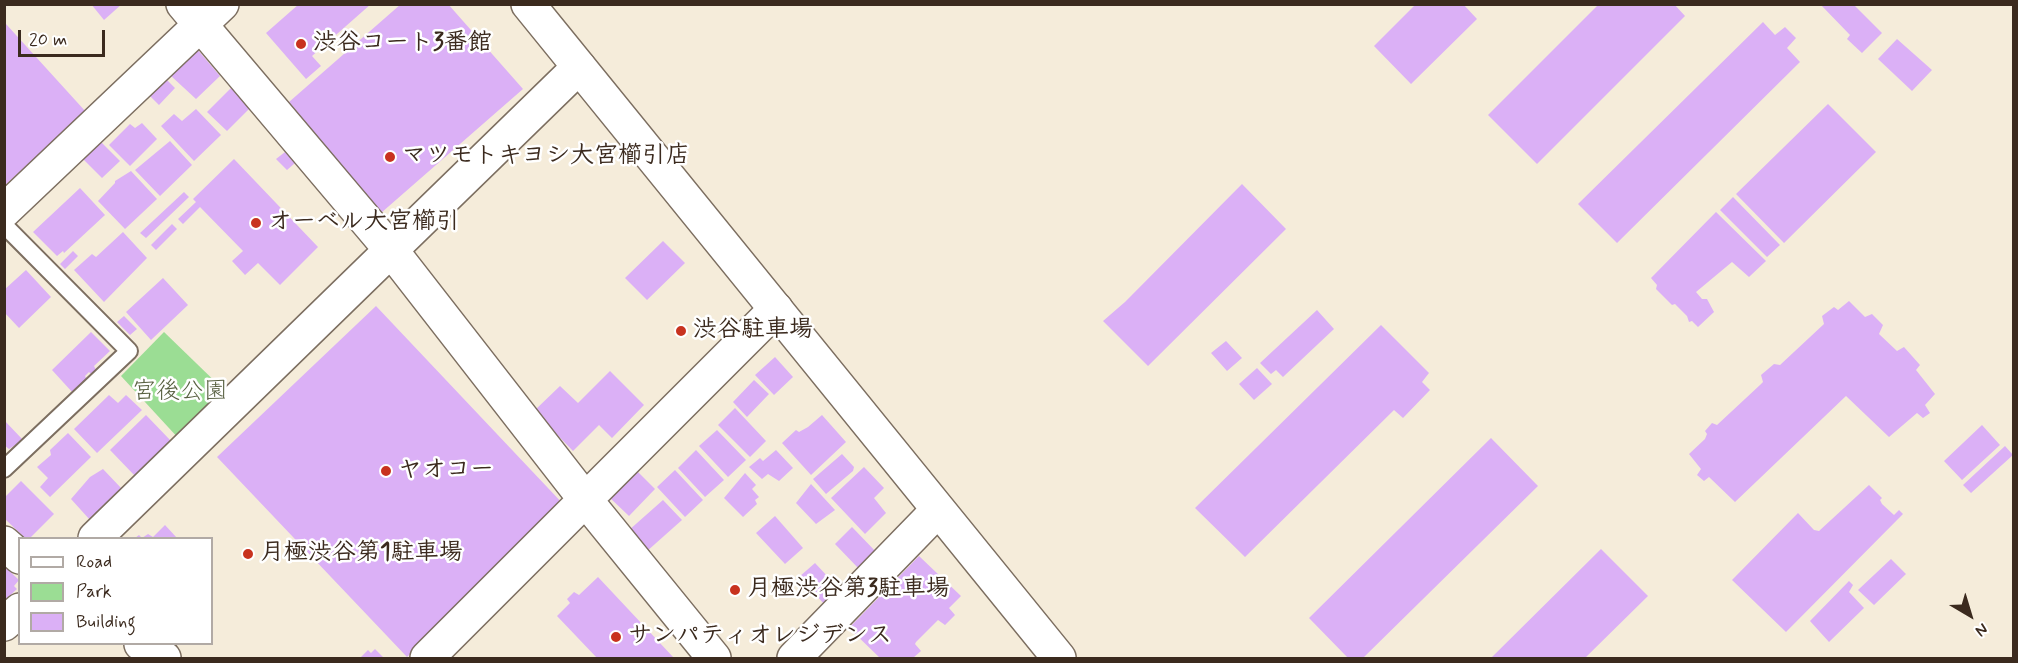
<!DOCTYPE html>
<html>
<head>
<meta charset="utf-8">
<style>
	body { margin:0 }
	#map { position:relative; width:2018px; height:663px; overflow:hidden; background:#f5ecda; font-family:Mynerve,sans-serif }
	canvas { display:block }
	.frame { position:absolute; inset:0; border:6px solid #3b2a1e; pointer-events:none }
	.legend { position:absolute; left:18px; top:537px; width:195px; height:108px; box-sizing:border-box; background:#fff; border:2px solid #b1aaa5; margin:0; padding:8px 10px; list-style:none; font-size:18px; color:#3b2a1e }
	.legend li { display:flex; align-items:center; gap:12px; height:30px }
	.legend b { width:30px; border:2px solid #b1aaa5 }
	.north { position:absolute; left:1940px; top:585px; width:60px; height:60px; -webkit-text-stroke:4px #fff; paint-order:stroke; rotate:142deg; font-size:16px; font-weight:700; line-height:24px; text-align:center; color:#3b2a1e }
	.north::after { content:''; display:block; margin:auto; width:21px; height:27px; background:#3b2a1e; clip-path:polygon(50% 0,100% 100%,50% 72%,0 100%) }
	.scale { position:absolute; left:18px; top:30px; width:87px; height:27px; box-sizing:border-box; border:3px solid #3b2a1e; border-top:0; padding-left:8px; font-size:18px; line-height:21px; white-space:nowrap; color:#3b2a1e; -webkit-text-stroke:4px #fff; paint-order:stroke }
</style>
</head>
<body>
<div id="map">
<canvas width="2018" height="663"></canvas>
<div class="frame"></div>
<ul class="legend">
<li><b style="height:8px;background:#fff"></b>Road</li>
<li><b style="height:16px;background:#9bdd94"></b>Park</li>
<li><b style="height:16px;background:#dbb0f6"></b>Building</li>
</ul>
<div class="north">N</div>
<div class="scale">20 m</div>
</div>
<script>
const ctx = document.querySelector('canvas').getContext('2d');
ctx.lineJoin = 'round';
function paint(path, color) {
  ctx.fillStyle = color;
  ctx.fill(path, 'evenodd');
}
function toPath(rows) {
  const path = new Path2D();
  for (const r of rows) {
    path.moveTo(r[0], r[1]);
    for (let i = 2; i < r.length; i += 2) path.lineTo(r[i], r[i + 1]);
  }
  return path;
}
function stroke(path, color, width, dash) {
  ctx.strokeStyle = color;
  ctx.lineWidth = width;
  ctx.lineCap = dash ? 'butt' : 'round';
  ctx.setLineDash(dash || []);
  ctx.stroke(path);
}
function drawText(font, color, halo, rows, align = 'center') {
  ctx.font = font + ' Mynerve,"Klee One",sans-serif';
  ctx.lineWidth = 5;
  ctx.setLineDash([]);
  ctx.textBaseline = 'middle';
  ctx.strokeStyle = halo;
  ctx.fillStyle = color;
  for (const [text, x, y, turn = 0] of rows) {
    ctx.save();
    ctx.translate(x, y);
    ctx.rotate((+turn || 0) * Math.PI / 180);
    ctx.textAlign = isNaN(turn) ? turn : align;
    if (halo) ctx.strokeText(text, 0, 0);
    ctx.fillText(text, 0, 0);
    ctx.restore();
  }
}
paint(toPath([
	[164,332,227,393,180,440,121,376]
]), '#9bdd94');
paint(toPath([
	[91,4,122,4,104,20],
	[299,4,371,4,312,56,321,66,306,79,266,33],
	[401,4,448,4,523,89,381,213,289,102],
	[1416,4,1463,4,1477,19,1411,84,1374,46],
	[1599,4,1674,4,1685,16,1537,164,1488,115],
	[1820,4,1853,4,1882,33,1862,53,1847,39,1850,35],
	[1763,22,1775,35,1785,27,1796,38,1787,48,1800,62,1617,243,1578,204],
	[6,24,86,112,4,186,4,25],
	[1897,39,1932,70,1912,91,1878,59],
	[197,49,220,76,196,99,170,75],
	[166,79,175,88,159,105,149,95],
	[234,85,253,105,227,131,207,112],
	[1828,104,1876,152,1784,243,1736,194],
	[196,109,221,135,194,161,161,126,174,114,182,121],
	[142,123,157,139,130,166,109,145,130,124,135,128],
	[99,140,120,161,102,178,81,157],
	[170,141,192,165,160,196,135,170],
	[285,152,295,163,287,170,276,159],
	[234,159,318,247,280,285,258,263,245,275,232,261,243,251,200,207,183,224,178,219,196,202,193,199],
	[131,171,157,199,125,229,98,201,115,183,115,181],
	[1242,184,1286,229,1148,366,1103,321,1125,302],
	[80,188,105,215,64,253,63,251,57,256,33,232],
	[184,192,189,197,146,238,140,233],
	[1733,197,1780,245,1767,257,1720,210],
	[1716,212,1766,261,1749,277,1732,262,1696,292,1702,299,1707,299,1714,312,1698,327,1692,321,1689,322,1687,316,1675,304,1672,305,1656,289,1657,285,1651,278],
	[172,224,177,229,156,250,151,245],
	[123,232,147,258,104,302,74,270,92,254,96,257],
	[663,241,685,263,647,300,625,278],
	[73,251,78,256,65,269,60,264],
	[26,270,51,297,19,328,4,312,4,290],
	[163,278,188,305,151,340,126,312],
	[1849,301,1865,317,1872,314,1883,325,1879,334,1897,351,1904,347,1920,365,1916,370,1935,394,1925,405,1930,413,1923,418,1917,413,1889,437,1846,396,1735,502,1709,477,1704,481,1697,475,1701,469,1689,454,1705,439,1707,434,1705,431,1712,423,1717,425,1760,385,1763,382,1761,375,1774,364,1780,365,1824,324,1822,316,1834,307,1838,310],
	[376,306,565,506,407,657,217,457],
	[1317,310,1334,329,1283,377,1276,370,1271,374,1260,363],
	[124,316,137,329,130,335,117,322],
	[1381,325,1429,373,1422,382,1430,390,1403,418,1394,410,1245,557,1195,508],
	[91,332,110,351,94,366,96,370,92,375,89,372,85,376,87,380,73,393,52,370],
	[1226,341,1242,358,1227,371,1211,353],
	[775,357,793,377,774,395,755,375],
	[1257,368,1272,384,1254,400,1239,384],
	[610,371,644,405,612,438,599,425,573,451,534,411,560,386,578,403],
	[754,380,769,394,747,417,733,402],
	[109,395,118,403,126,395,142,410,97,453,74,429],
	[735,408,766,441,750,457,718,425],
	[146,415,171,441,135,476,110,450],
	[822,415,846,442,811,475,782,443,796,430,799,432,808,427],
	[4,420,23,440,9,449,4,445],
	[1982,425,2000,445,1962,480,1944,461],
	[717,430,746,460,728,477,699,446],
	[68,433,91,457,50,497,40,487,48,478,37,467,51,455,50,450],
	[1491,438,1538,486,1363,658,1348,658,1309,618],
	[2005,446,2013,455,1971,493,1963,485],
	[696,450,724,480,705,497,678,468],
	[776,450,793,468,779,481,768,474,762,479,749,467,760,458,763,461],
	[842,454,854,467,853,471,826,494,813,479],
	[864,467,884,488,874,498,886,513,865,534,831,498],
	[103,469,122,489,90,520,71,499,90,477],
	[636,470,655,489,629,516,609,497],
	[675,470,703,500,685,517,657,487],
	[745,473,756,485,752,489,759,497,755,500,757,504,743,517,724,498],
	[21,481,54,514,30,538,25,538,5,519,5,497],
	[811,484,835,510,816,524,796,503],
	[1869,485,1882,498,1880,500,1882,504,1894,515,1899,510,1903,514,1786,632,1732,580,1798,513,1814,530,1819,531],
	[663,500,682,520,646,552,628,531],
	[775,516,803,548,785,564,756,533],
	[165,525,177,538,135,538,139,535,142,538,148,534,153,537],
	[852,527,879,555,860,570,835,544],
	[1601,549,1648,596,1585,658,1491,658],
	[919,556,961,596,949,608,955,615,945,625,938,620,916,642,915,644,921,651,913,658,880,658,849,628],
	[1891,559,1906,574,1874,605,1858,590],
	[815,563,843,593,827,607,799,577],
	[4,566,19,580,14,586,17,589,4,601],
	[598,577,674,658,597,658,557,616,570,603,567,599,574,592,579,595],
	[1849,581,1853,585,1849,592,1864,608,1829,642,1810,621],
	[375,649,384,658,360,658,368,650,371,653]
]), '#dbb0f6');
const lane = toPath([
	[4,225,129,351,4,469]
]);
const street = toPath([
	[183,4,391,250,584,498,714,658],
	[4,211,222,4],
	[95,538,579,67],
	[4,543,20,557],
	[4,624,20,610],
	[141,644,164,658],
	[427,658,776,309],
	[794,658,937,511]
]);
const secondary = toPath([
	[528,4,1059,658]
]);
stroke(lane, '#7c6e60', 20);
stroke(street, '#7c6e60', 36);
stroke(secondary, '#7c6e60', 36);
stroke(lane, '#fff', 16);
stroke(street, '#fff', 33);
stroke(secondary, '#fff', 33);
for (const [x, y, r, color] of [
	[301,44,6,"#c8321e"],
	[390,157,6,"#c8321e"],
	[256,223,6,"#c8321e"],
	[681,331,6,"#c8321e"],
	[386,471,6,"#c8321e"],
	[248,554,6,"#c8321e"],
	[735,590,6,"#c8321e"],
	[616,637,6,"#c8321e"]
]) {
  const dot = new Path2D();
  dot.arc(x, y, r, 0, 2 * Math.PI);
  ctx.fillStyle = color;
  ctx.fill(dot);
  stroke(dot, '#fff', 2);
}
drawText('bold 24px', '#3b2a1e', '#fff', [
	["渋谷コート3番館",313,44],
	["マツモトキヨシ大宮櫛引店",402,157],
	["オーベル大宮櫛引",268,223],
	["渋谷駐車場",693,331],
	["ヤオコー",398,471],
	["月極渋谷第1駐車場",260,554],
	["月極渋谷第3駐車場",747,590],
	["サンパティオレジデンス",628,637]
], 'left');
drawText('24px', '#586041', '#fff', [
	["宮後公園",180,393]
]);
</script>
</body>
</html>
